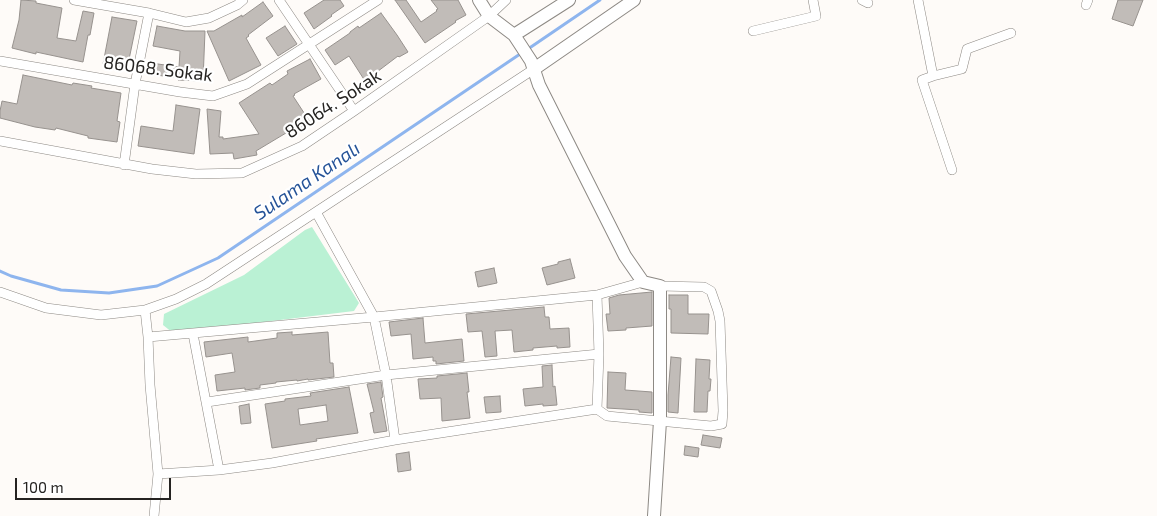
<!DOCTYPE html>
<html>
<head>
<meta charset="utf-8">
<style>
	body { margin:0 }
	#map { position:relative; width:1157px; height:516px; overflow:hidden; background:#fefbf8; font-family:"Exo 2",sans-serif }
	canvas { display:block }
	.scale { position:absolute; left:15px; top:478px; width:156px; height:22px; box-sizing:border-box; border:2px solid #252321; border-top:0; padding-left:6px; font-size:15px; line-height:18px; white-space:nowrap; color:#252321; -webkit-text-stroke:4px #fff; paint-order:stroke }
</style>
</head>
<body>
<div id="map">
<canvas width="1157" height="516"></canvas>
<div class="scale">100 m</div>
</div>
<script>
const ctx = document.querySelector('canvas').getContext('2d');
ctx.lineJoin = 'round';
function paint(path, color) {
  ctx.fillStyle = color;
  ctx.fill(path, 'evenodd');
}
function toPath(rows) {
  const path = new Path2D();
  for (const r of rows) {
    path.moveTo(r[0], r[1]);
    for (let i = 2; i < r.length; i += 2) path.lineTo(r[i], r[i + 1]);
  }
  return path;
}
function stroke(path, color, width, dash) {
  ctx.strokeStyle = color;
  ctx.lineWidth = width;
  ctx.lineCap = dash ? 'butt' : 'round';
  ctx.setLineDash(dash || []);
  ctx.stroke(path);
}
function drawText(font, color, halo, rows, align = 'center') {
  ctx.font = font + ' "Exo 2",sans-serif';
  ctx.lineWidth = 4.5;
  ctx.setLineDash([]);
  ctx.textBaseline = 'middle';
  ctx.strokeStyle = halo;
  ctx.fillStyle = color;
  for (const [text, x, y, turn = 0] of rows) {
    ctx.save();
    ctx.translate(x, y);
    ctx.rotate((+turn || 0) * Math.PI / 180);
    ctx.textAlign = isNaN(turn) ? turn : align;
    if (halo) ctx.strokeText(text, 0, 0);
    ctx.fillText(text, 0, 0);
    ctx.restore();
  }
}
paint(toPath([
	[312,227,359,303,354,311,173,333,163,325,164,314,244,275,305,230]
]), '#baf1d4');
stroke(toPath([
	[528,49,600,0],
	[0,271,11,276,61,290,109,293,157,286,218,258,523,52]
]), '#8eb5ee', 3);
const building = toPath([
	[21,0,36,1,36,3,62,8,57,38,76,41,83,11,94,13,90,35,88,35,83,62,36,52,36,54,12,48,19,20,21,0],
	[324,0,340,0,344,6,331,15,332,16,314,29,304,13,324,0],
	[395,0,406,0,421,22,437,11,436,10,438,9,431,0,458,0,466,15,455,21,456,22,425,43,395,0],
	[1118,0,1143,0,1133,26,1112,19,1118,0],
	[263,2,273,16,248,35,249,36,246,38,261,65,229,81,207,31,214,31,242,15,242,17,263,2],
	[381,13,397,35,408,52,399,57,398,56,365,81,349,56,335,65,325,50,350,33,350,32,358,26,359,28,381,13],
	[112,17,137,21,127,69,103,64,112,17],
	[157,26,185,31,205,31,203,81,178,80,178,78,149,74,151,63,179,67,180,51,153,46,157,26],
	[285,26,297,44,278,56,266,38,285,26],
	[310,59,321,79,294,94,295,95,293,96,310,122,293,133,291,130,256,151,257,155,234,159,233,153,210,154,207,109,221,111,219,137,223,137,223,139,259,134,239,103,270,83,272,85,288,74,287,71,310,59],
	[23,75,72,85,73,83,92,86,91,88,121,93,117,121,120,122,117,142,88,138,88,136,56,128,55,130,35,127,0,118,0,111,2,101,17,104,23,75],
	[176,105,200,109,194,154,138,146,141,126,173,131,176,105],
	[570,259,575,278,547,285,542,268,558,264,558,262,570,259],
	[494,268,497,283,478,287,475,272,494,268],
	[652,292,652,326,626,328,626,330,608,331,606,314,610,314,609,298,619,295,652,292],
	[669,295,688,295,688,314,709,314,708,334,671,333,671,309,669,309,669,295],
	[544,307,545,317,549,317,550,329,569,328,570,347,557,348,557,346,533,348,533,350,514,352,512,330,495,331,497,356,485,357,482,331,468,332,466,314,544,307],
	[423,318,425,343,462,339,464,361,436,364,436,361,433,361,433,357,413,359,411,334,391,336,389,322,423,318],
	[292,332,292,335,328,332,330,363,333,363,334,377,308,380,308,379,297,381,297,380,276,382,276,383,260,385,260,388,245,390,245,388,217,391,215,375,235,372,232,353,206,357,204,342,248,337,248,342,277,338,277,333,292,332],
	[671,357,681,358,678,413,668,412,668,395,671,357],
	[696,359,710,360,709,379,711,379,710,391,708,391,707,412,694,412,696,359],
	[552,365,553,387,555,386,557,405,543,406,543,404,525,406,523,389,543,387,542,366,552,365],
	[608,372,626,373,625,390,652,392,652,413,639,412,639,410,607,408,608,372],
	[467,373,469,392,467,392,470,418,442,421,441,398,420,399,418,379,437,378,437,376,467,373],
	[381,382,383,397,381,398,387,431,374,433,370,413,374,412,367,384,381,382],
	[349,387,358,433,316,439,317,441,272,448,265,404,285,401,285,399,311,396,310,393,349,387],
	[326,405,328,421,300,425,298,409,326,405],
	[500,396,501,412,486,413,484,397,500,396],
	[249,404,251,423,241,424,239,406,249,404],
	[703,435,722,438,720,448,701,445,703,435],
	[685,446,699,448,698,457,684,455,685,446],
	[409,452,411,470,398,472,396,454,409,452]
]);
paint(building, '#c1bcb8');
stroke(building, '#97928e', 1);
const street = toPath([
	[74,0,149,13,186,22,209,18,237,5,243,0],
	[279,0,354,111],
	[862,0,868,3],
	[918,0,933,76,922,80,952,170],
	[1086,5,1088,0],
	[753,31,816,16,813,0],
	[0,61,180,92,213,96,247,84,378,0],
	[933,76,962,69,967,49,1011,33],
	[0,141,152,169,196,174,242,173,302,146,354,111,489,16,506,0],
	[124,165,135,84,149,13],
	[316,212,374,317,386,375,395,440],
	[0,292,46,308,101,315,145,310,176,299,206,284,534,69],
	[597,295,599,354,597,409],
	[145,310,148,337,150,385,158,474,154,516],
	[193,334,219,470],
	[148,337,374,317,597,295,643,282],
	[207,402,386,375,599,354],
	[158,474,219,470,272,463,395,440,597,409,607,416,711,426,722,424,723,411,720,321,718,311,711,291,704,287,660,286]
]);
const secondary = toPath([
	[479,0,489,16,514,35,531,61,539,85,625,256,643,282,660,286,660,421,654,516],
	[514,35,569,0],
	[534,69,634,0]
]);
stroke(street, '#8d8984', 10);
stroke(secondary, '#8d8984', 14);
stroke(street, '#fff', 9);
stroke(secondary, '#fff', 12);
drawText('18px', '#252321', '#fff', [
	["86068. Sokak",158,69,7],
	["86064. Sokak",333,104,-33]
]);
drawText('italic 19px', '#255398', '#fff', [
	["Sulama Kanalı",307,181,-34]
]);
</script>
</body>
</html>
